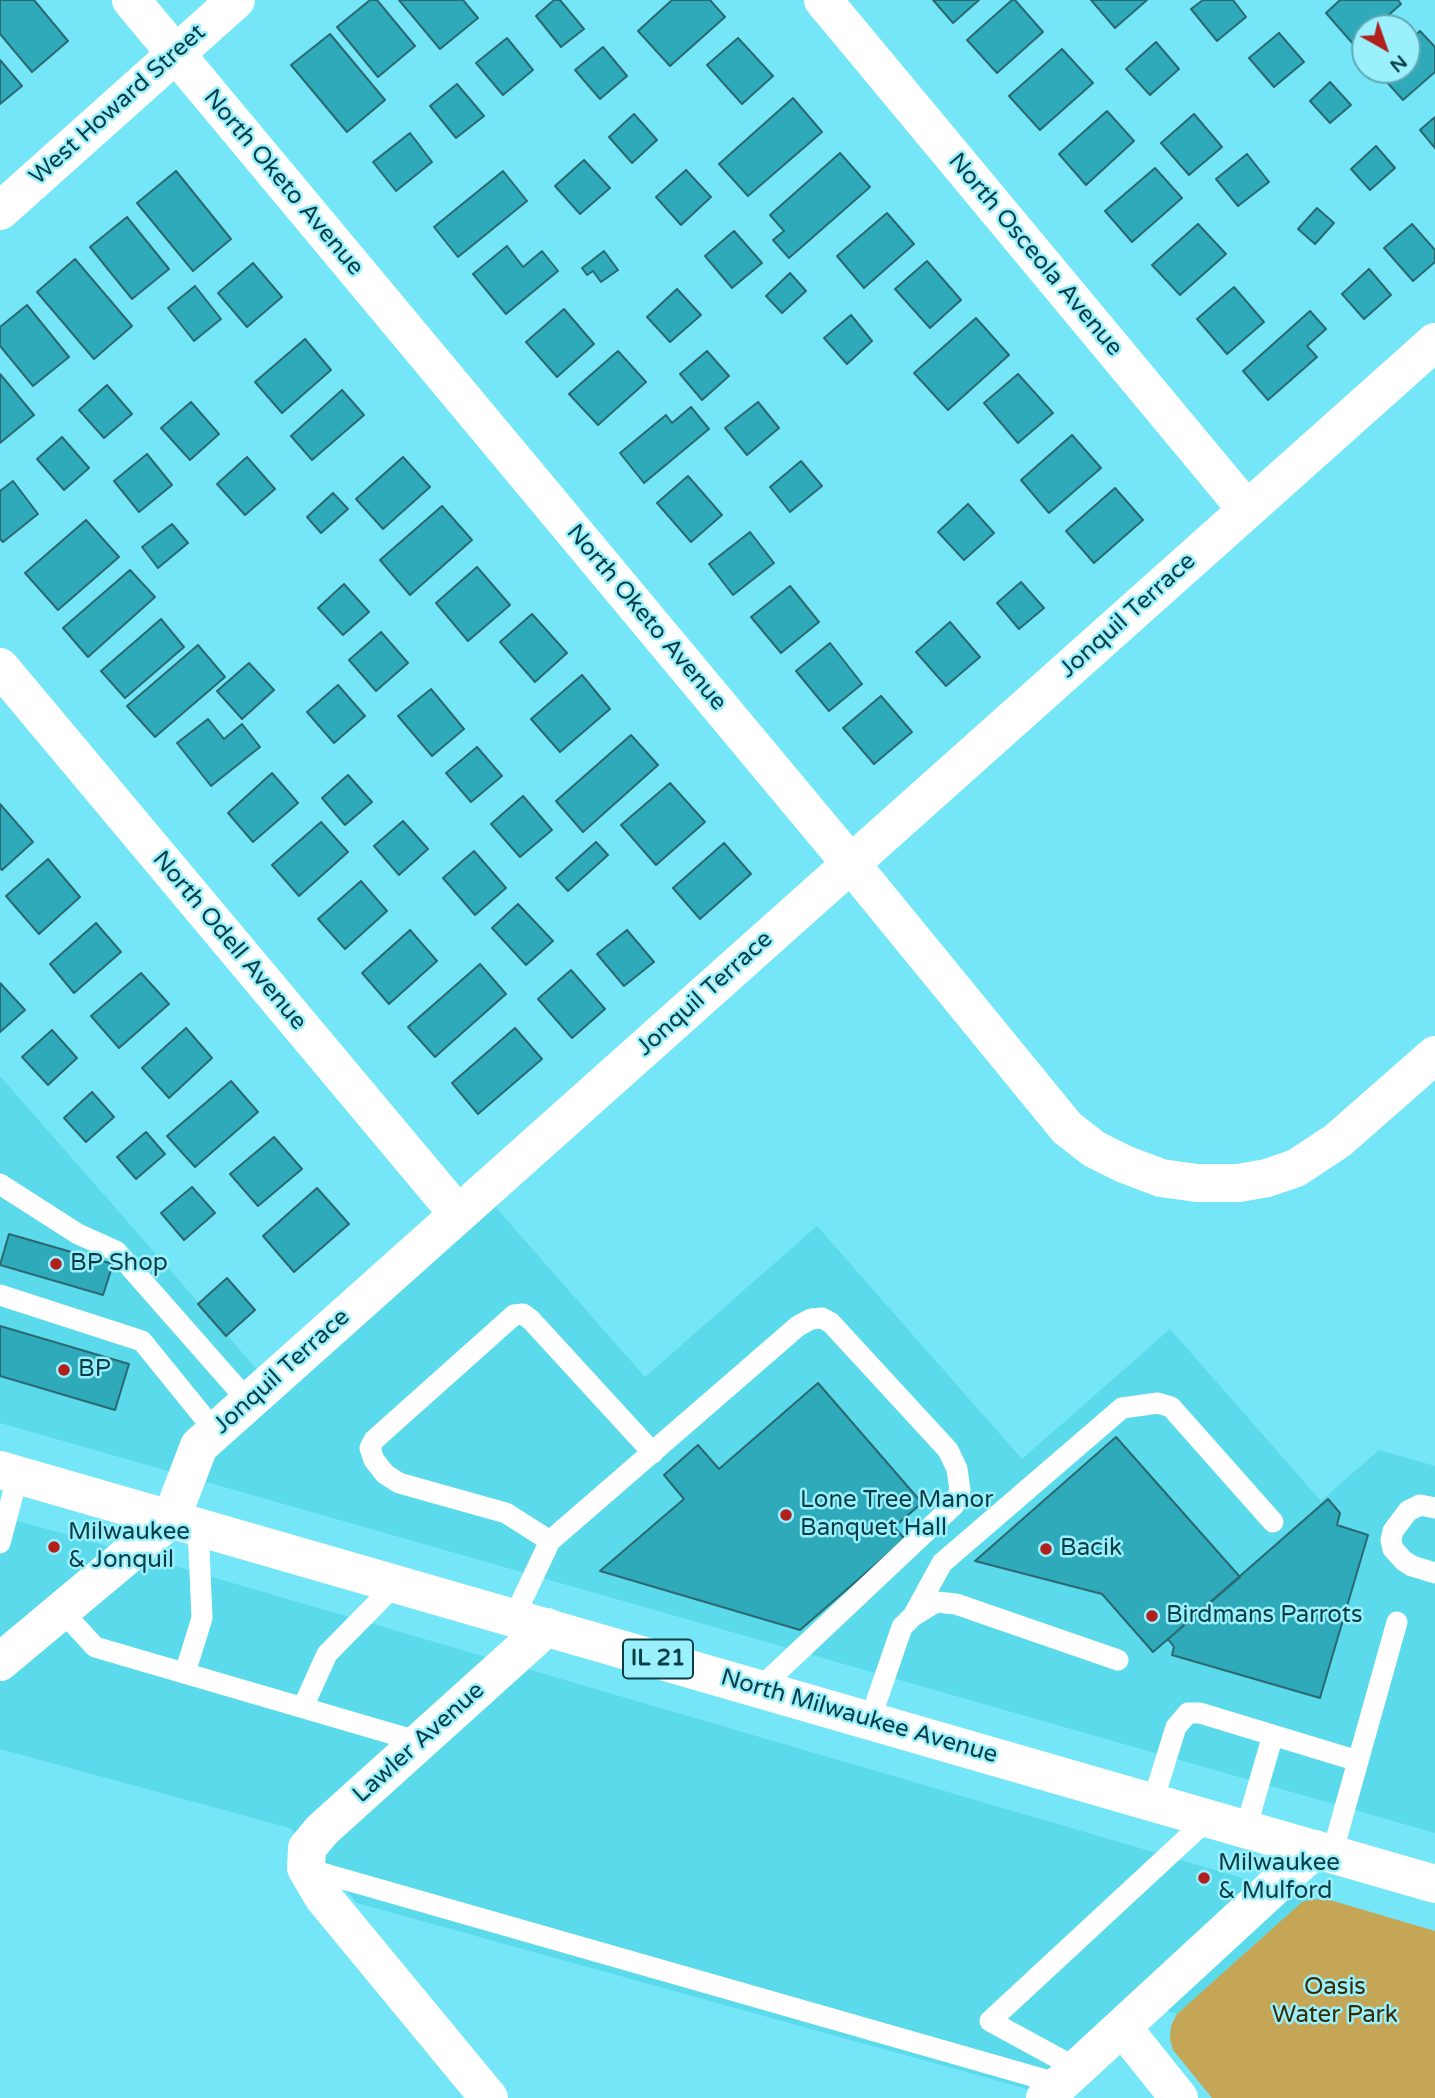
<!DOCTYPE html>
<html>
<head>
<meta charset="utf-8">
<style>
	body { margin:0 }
	#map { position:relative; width:1435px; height:2098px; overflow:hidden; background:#75e6f7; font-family:"Varela Round",sans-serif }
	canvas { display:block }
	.north { position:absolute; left:1351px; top:14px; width:70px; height:70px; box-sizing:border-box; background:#9af0fd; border:2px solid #60a9b3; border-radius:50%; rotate:140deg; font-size:19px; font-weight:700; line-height:28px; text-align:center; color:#0a3e45 }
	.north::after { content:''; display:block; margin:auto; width:24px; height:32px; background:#b0201c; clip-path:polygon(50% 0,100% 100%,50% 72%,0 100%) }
</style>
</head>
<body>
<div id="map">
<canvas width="1435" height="2098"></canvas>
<div class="north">N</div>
</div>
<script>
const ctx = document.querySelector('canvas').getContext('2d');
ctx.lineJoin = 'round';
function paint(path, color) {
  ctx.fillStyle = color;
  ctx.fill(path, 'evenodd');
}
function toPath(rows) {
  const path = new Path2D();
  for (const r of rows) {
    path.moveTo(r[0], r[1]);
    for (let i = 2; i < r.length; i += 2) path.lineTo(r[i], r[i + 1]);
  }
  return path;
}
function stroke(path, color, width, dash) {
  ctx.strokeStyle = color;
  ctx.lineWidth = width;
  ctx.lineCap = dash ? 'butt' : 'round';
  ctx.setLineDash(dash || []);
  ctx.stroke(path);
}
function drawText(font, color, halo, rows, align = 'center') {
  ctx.font = font + ' "Varela Round",sans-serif';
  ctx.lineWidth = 5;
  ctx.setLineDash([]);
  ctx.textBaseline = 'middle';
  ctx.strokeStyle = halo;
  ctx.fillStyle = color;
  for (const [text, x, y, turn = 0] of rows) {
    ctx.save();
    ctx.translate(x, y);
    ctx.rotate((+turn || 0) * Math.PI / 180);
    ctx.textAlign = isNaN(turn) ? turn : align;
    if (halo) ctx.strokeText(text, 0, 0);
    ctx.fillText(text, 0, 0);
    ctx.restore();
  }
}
paint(toPath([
	[0,1076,276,1391,491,1202,645,1377,817,1226,1022,1459,1170,1329,1321,1501,1379,1450,1435,1466,1435,1833,0,1423],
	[0,1516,72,1536,1314,1899,1302,1902,1177,2014,1156,2008,1056,2097,357,1903,290,1828,0,1749]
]), '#5bdaeb');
paint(toPath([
	[1314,1899,1330,1900,1435,1931,1435,2098,1212,2098,1173,2050,1170,2039,1171,2026,1177,2014,1302,1902]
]), '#c5a657');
const building = toPath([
	[0,0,34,0,68,41,32,72,0,34,0,0],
	[370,0,377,0,415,46,378,77,337,27,370,0],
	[399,0,463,0,478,18,440,49,399,0],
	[554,0,560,0,584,29,561,47,536,16,554,0],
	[672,0,710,0,725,17,670,66,638,31,672,0],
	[933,0,979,0,953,23,933,0],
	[1012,0,1015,0,1043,32,997,73,967,40,1012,0],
	[1091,0,1147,0,1115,28,1091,0],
	[1203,0,1233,0,1246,17,1217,41,1191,9,1203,0],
	[1340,0,1398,0,1401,4,1374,28,1365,28,1365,36,1354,45,1326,13,1340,0],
	[1420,31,1435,47,1435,72,1403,100,1376,70,1407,70,1407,43,1420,31],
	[1279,33,1304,62,1274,87,1249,58,1279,33],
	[330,34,385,100,347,132,291,65,330,34],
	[507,38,533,70,503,95,476,63,507,38],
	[738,38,773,76,742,104,707,65,738,38],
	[1156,42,1179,69,1150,95,1126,69,1156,42],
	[603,47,627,76,600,99,575,70,603,47],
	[1062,49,1093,83,1040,130,1009,96,1062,49],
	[0,60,22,86,0,104,0,60],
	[1330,82,1351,105,1330,123,1310,101,1330,82],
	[457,84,484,116,456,138,430,106,457,84],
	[793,98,822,132,748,196,719,164,793,98],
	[1107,111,1134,141,1086,185,1059,154,1107,111],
	[634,114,657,140,632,163,609,137,634,114],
	[1194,114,1222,147,1189,175,1161,143,1194,114],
	[1435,117,1435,148,1420,130,1435,117],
	[410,133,432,162,396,191,373,162,410,133],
	[1376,146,1395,168,1370,190,1351,169,1376,146],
	[840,153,870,187,789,258,773,240,784,231,770,215,840,153],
	[1247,154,1269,182,1238,206,1216,179,1247,154],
	[584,160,610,188,580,214,555,186,584,160],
	[1155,168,1182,198,1132,242,1105,211,1155,168],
	[686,170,711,197,681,225,656,197,686,170],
	[176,171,231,239,193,271,137,203,176,171],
	[503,171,527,201,458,257,434,227,503,171],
	[1317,208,1334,223,1315,244,1298,229,1317,208],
	[887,213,914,244,864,288,837,256,887,213],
	[127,217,169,269,132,299,90,247,127,217],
	[1198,224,1226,254,1180,295,1152,265,1198,224],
	[1412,224,1435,250,1435,262,1413,281,1384,248,1412,224],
	[734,231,762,263,732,288,705,256,734,231],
	[507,246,523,267,542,251,558,271,506,314,473,274,507,246],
	[604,251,618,270,601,282,593,271,587,275,582,268,604,251],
	[75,259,132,326,94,359,37,292,75,259],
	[927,261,961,300,930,328,895,289,927,261],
	[253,263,282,297,247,327,218,293,253,263],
	[1369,269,1391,295,1364,319,1342,294,1369,269],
	[790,273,806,291,782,313,766,296,790,273],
	[195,286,221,319,194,341,168,308,195,286],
	[1234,287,1264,322,1227,354,1197,319,1234,287],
	[677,289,701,315,670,342,647,317,677,289],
	[27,305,69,357,33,386,0,346,0,327,27,305],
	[564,309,594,344,557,377,526,342,564,309],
	[1310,311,1326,329,1307,346,1317,357,1268,400,1243,371,1310,311],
	[851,315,872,341,847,364,824,338,851,315],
	[976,318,1009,355,948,410,914,373,976,318],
	[305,339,331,370,282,413,255,382,305,339],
	[618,351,646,382,598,425,569,394,618,351],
	[707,351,729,376,702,400,680,374,707,351],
	[0,374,34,415,0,443,0,374],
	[1018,374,1053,413,1018,443,984,403,1018,374],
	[107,385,132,414,104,438,79,410,107,385],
	[342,390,364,415,312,460,291,436,342,390],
	[191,402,219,434,190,460,161,428,191,402],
	[758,402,779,428,747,455,725,428,758,402],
	[691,407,709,429,644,483,620,453,666,415,672,423,691,407],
	[1072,435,1101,468,1049,513,1021,480,1072,435],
	[62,437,89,468,64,490,37,459,62,437],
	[147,454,172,485,139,512,114,481,147,454],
	[247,457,275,489,245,515,217,484,247,457],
	[403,457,430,487,383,529,356,499,403,457],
	[801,461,822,486,790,512,770,487,801,461],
	[688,476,722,515,691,542,657,503,688,476],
	[13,481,38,514,3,542,0,539,0,491,13,481],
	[1115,488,1143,520,1094,563,1066,531,1115,488],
	[333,493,348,509,321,533,307,517,333,493],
	[968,504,994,533,964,560,938,532,968,504],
	[442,506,472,540,410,595,380,560,442,506],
	[86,520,119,557,58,610,25,573,86,520],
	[172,524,188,543,158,568,142,547,172,524],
	[750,532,774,563,733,595,709,564,750,532],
	[477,567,510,605,468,641,436,603,477,567],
	[130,570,155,597,88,657,63,628,130,570],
	[1021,582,1044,608,1019,629,997,603,1021,582],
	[344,584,369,612,343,635,318,608,344,584],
	[790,586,819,622,781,653,751,617,790,586],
	[532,614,567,653,535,682,500,642,532,614],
	[161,619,184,647,125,698,101,671,161,619],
	[950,622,980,657,946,686,916,652,950,622],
	[381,632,408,663,376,691,349,660,381,632],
	[830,643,862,684,829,711,796,671,830,643],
	[198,645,225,677,155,737,127,706,198,645],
	[249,663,274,690,242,719,217,691,249,663],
	[582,675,610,709,560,752,531,719,582,675],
	[338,685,365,716,334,743,307,712,338,685],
	[431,689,464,729,432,756,398,716,431,689],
	[881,696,912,732,874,764,843,728,881,696],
	[208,719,224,739,242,724,260,747,211,786,177,743,208,719],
	[631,735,658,765,583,832,556,801,631,735],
	[477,747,502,776,471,802,446,773,477,747],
	[272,773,298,803,253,842,228,813,272,773],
	[348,775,372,802,345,825,322,798,348,775],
	[670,783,705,822,656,865,621,825,670,783],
	[523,796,552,830,520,857,491,824,523,796],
	[0,804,33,842,2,870,0,868,0,804],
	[403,821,428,849,399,875,374,846,403,821],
	[321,822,348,852,299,896,272,865,321,822],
	[596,842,608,855,568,891,556,878,596,842],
	[724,843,751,874,700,919,673,888,724,843],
	[474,851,506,888,475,915,443,878,474,851],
	[48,859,80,897,39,934,6,896,48,859],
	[361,881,387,911,345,949,318,919,361,881],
	[518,904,553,941,526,965,492,928,518,904],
	[96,923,121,952,74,993,50,964,96,923],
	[410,930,437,961,389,1004,362,973,410,930],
	[627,930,654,962,624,986,597,954,627,930],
	[480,964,506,994,435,1057,408,1027,480,964],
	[571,970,605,1009,572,1038,538,999,571,970],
	[141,973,169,1004,119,1048,91,1016,141,973],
	[0,983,25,1010,0,1032,0,983],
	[186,1028,212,1058,169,1098,142,1068,186,1028],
	[515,1028,542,1059,478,1114,452,1083,515,1028],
	[52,1030,77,1058,48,1085,22,1057,52,1030],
	[231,1081,258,1112,195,1167,167,1136,231,1081],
	[92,1092,114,1117,86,1142,64,1118,92,1092],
	[146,1132,165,1154,136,1179,117,1157,146,1132],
	[274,1137,302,1169,258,1206,230,1174,274,1137],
	[192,1187,215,1213,184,1240,161,1213,192,1187],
	[317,1188,349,1224,294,1272,263,1236,317,1188],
	[9,1234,113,1264,103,1295,0,1265,9,1234],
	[227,1278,255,1310,226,1336,198,1304,227,1278],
	[0,1326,129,1364,115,1410,0,1376,0,1326],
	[818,1383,922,1503,894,1527,905,1539,800,1630,600,1571,684,1499,664,1475,698,1445,719,1469,818,1383],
	[1116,1437,1240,1577,1153,1652,1102,1594,975,1561,1116,1437],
	[1328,1499,1340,1513,1337,1525,1368,1535,1320,1698,1172,1655,1174,1647,1168,1639,1328,1499]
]);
paint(building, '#2faaba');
stroke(building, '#2b6870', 2);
stroke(toPath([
	[0,1184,78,1234,116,1251,248,1401],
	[0,1295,142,1341,215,1431],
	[1435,1508,1420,1505,1408,1511,1393,1531,1391,1540,1393,1549,1404,1561,1412,1566,1435,1573],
	[550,1541,506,1513,399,1483,385,1474,374,1460,370,1448,374,1440,514,1315,523,1314,531,1320,653,1453],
	[0,1543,18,1475],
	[61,1610,95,1647,420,1742],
	[913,1616,942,1563,1122,1408,1158,1403,1171,1407,1273,1522],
	[514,1617,550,1541,798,1326,811,1319,822,1318,831,1323,948,1450,957,1469,960,1490,954,1505,760,1688],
	[185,1673,202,1618,198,1527],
	[303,1707,327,1654,396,1584],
	[870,1720,902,1627,913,1616,936,1602,956,1604,1118,1660],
	[1153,1801,1176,1727,1188,1713,1200,1713,1358,1761],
	[1246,1828,1273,1735],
	[1332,1854,1397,1622],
	[308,1869,1060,2084],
	[1078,2069,990,2021,1210,1817]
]), '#fff', 21);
stroke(toPath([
	[131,0,851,864,1067,1128,1094,1149,1124,1164,1161,1178,1197,1183,1239,1183,1267,1178,1296,1168,1337,1141,1435,1055],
	[823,0,1247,510],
	[0,211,236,0],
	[0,667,458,1214],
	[0,1662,171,1519,199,1446,1435,342],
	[1123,2028,1179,2098],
	[489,2098,323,1897,306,1868,307,1848,322,1830,547,1627],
	[1045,2098,1315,1849]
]), '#fff', 38);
stroke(toPath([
	[0,1470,1435,1884]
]), '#fff', 38);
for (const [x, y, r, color] of [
	[56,1264,7,"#b0201c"],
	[64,1370,7,"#b0201c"],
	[786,1515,7,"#b0201c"],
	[54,1547,7,"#b0201c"],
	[1046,1549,7,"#b0201c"],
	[1152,1616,7,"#b0201c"],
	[1204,1878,7,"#b0201c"]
]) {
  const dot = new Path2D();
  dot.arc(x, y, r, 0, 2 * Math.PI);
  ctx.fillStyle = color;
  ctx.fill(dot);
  stroke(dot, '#9af0fd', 2.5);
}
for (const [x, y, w] of [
	[658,1659,70]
]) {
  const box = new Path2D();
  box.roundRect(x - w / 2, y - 19.5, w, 39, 5);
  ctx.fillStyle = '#9af0fd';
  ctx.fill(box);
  stroke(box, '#0a3e45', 2);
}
drawText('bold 23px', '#0a3e45', null, [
	["IL 21",658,1659]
]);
drawText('24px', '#0a3e45', '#9af0fd', [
	["West Howard Street",118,105,-42],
	["North Oketo Avenue",283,183,50],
	["North Osceola Avenue",1035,255,50],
	["Jonquil Terrace",1128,616,-42],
	["North Oketo Avenue",646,618,50],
	["North Odell Avenue",229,941,50],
	["Jonquil Terrace",705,994,-42],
	["Jonquil Terrace",282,1372,-42],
	["North Milwaukee Avenue",859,1717,16],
	["Lawler Avenue",419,1743,-42]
]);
drawText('24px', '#0a3e45', '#9af0fd', [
	["BP Shop",70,1264],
	["BP",78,1370],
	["Lone Tree Manor",800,1501],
	["Banquet Hall",800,1529],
	["Milwaukee",68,1533],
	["& Jonquil",68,1561],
	["Bacik",1060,1549],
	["Birdmans Parrots",1166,1616],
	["Milwaukee",1218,1864],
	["& Mulford",1218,1892]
], 'left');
drawText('24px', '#392a00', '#9af0fd', [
	["Oasis",1335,1988],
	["Water Park",1335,2016]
]);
</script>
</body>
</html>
